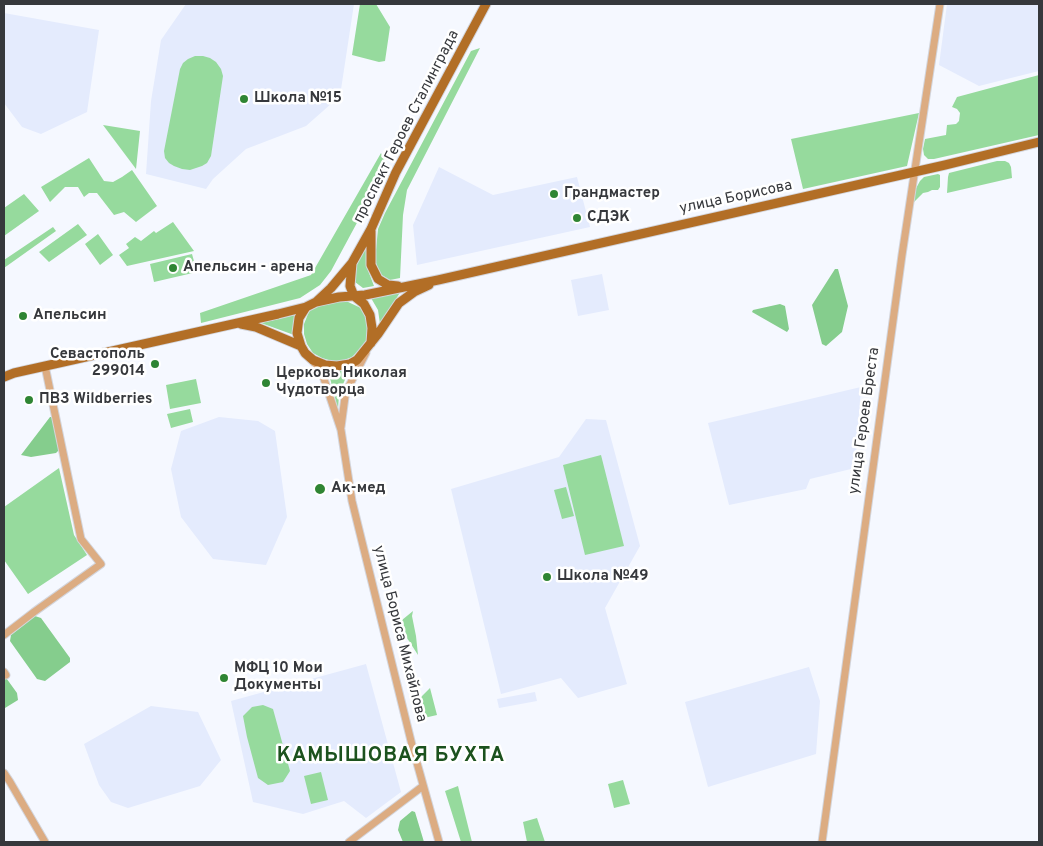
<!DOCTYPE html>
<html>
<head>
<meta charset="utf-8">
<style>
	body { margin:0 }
	#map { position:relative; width:1043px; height:846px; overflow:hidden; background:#f5f8ff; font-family:Overpass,sans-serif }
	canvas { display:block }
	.frame { position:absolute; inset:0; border:5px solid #36383c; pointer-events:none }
</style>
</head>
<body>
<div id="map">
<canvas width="1043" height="846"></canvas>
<div class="frame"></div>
</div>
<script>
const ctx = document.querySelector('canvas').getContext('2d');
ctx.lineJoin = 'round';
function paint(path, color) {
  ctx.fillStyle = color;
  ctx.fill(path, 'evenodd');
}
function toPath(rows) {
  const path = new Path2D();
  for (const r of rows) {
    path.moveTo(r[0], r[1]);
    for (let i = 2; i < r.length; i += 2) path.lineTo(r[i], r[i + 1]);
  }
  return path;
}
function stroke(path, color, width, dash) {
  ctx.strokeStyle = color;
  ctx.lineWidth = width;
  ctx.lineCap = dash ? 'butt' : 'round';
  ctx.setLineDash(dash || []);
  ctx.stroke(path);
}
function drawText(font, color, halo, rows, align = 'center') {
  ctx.font = font + ' Overpass,sans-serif';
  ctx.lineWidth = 5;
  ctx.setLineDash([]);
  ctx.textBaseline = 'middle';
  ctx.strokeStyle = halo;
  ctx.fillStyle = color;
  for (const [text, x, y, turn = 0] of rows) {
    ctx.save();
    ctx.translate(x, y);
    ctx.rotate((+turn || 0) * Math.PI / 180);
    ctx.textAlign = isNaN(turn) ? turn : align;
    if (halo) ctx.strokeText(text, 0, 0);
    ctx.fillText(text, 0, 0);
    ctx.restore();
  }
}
paint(toPath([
	[186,4,354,4,340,96,306,126,246,149,213,179,206,189,146,174,151,101,161,40],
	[947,4,1039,4,1039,71,979,86,939,65],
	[4,13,99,30,87,112,41,134,22,127,4,103],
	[439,167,493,195,577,177,590,227,417,265,413,225],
	[602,274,609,310,578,316,571,280],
	[861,387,855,468,810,479,806,489,729,505,708,423],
	[219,417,258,421,275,431,287,517,266,565,213,559,181,517,171,469,181,431],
	[586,419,606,420,640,546,605,608,627,684,578,698,561,678,501,694,451,489,559,457],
	[366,664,401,792,366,818,344,801,303,814,253,802,231,701],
	[809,667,820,701,816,754,708,787,685,702],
	[535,692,537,701,499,708,497,699],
	[151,706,198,712,221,760,200,786,128,808,111,802,99,785,84,744]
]), '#e4ebfd');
paint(toPath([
	[360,4,376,4,390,27,385,61,379,62,352,55],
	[480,48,407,190,403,215,400,278,390,280,380,274,375,260,378,229,385,213,471,51],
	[195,56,203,56,210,58,216,62,221,69,223,76,211,156,207,163,202,166,190,170,182,169,174,166,169,163,165,158,164,151,180,69,183,63,188,59],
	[1039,75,1039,135,934,159,928,159,924,155,923,149,925,139,946,135,947,125,956,124,959,121,960,113,957,109,952,107,957,97],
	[919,113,907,166,803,189,791,139],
	[103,125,140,131,136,169],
	[381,153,387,167,331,271,320,285,300,298,201,323,200,313,311,275],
	[89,158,104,181,113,182,122,177,132,170,157,206,136,222,124,212,114,215,97,193,89,193,84,197,78,187,65,187,50,202,41,187],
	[997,161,1005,161,1009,163,1011,167,1012,178,947,193,948,177,949,173],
	[938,174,940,175,940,187,938,190,932,190,928,192,923,193,914,202,913,199,914,192,920,181,924,177],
	[24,194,39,211,4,236,4,208],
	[173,222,194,251,127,266,119,255,129,248,126,244,135,237,141,241,154,231,156,233],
	[78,224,87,235,49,262,39,252],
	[53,227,56,231,4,268,4,260],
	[98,234,113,255,100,265,85,244],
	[366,247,366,265,374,286,363,288,355,282,356,266],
	[192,254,197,272,154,282,150,264],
	[401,291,380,324,378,310,371,298],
	[346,301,363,309,367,318,369,328,366,341,359,350,352,357,342,361,332,361,322,358,313,353,307,344,304,334,304,324,308,314,312,307,322,302],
	[295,315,293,325,294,335,261,323],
	[328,370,338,371,349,370,339,394,338,410],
	[196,379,201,403,170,409,166,385],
	[190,409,193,422,171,428,167,414],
	[601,455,624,546,585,555,563,465],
	[59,468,74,535,87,555,28,594,4,560,4,507],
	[566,487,574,516,562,519,554,490],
	[413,611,412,616,416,636,418,655,407,638,402,620],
	[430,688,437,715,424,718,419,699],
	[263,705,273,709,290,771,283,782,268,785,258,778,247,737,243,716,252,707],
	[321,772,328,800,311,804,304,776],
	[623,780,630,804,614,808,608,784],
	[458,786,472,842,461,842,445,791],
	[537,818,545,842,527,842,523,822]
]), '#96da9d');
paint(toPath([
	[835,269,838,269,848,306,842,332,826,346,822,344,812,305],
	[780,304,785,306,789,329,787,332,752,312,753,310],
	[50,417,52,417,60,449,56,453,31,457,21,455],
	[35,616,41,618,70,658,70,662,45,681,37,679,10,641,11,635],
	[4,675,17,693,18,700,5,708,4,708],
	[412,811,415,812,424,842,403,842,398,830,400,821]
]), '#85cd8d');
const minor = toPath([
	[313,361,322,373,341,430,352,501,412,745,439,842],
	[341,427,345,397,348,388,366,353],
	[4,635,34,612,101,564,81,539,45,366],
	[4,672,6,675],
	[4,773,10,782,45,842],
	[349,842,423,786],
	[822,842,902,255,940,4]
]);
const major = toPath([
	[371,231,371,265,378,279,388,285,398,286],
	[352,263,350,286,354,296,364,304,370,315,372,328,371,343],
	[316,302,339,297,365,295,438,280,945,165,1039,142],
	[306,307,299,318,297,333,301,346,305,353,313,360,325,365,337,366,350,364,357,360,378,334,399,303,414,292,429,285],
	[241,324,256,327,301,346],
	[4,377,14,373,278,314,306,307,316,302,331,288,352,263,371,229,396,172,486,4]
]);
stroke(minor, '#d3d5dc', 9);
stroke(major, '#d3d5dc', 11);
stroke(minor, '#dcac82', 7);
stroke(major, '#b26e26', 9);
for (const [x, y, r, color] of [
	[244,99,5,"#2f8533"],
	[554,194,5,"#2f8533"],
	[577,218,5,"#2f8533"],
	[173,268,5,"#2f8533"],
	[23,316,5,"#2f8533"],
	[155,364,5,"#2f8533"],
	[266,383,5,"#2f8533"],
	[29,400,5,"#2f8533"],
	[320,489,6,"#2f8533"],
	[547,577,5,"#2f8533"],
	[224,678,5,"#2f8533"]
]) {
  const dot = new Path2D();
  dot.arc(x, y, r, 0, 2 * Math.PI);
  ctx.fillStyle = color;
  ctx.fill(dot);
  stroke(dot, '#fff', 2);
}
drawText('bold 15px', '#36383c', '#fff', [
	["Школа №15",254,99],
	["Грандмастер",564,194],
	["СДЭК",587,218],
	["Апельсин - арена",183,268],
	["Апельсин",33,316],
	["Севастополь",145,355,"right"],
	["299014",145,372,"right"],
	["Церковь Николая",276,374],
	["Чудотворца",276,391],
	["ПВЗ Wildberries",39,400],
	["Ак-мед",331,489],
	["Школа №49",557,577],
	["МФЦ 10 Мои",234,669],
	["Документы",234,686]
], 'left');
drawText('15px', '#36383c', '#fff', [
	["проспект Героев Сталинграда",407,127,-63],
	["улица Борисова",736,198,-12],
	["улица Героев Бреста",865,421,-82],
	["улица Бориса Михайлова",399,634,76]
]);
ctx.letterSpacing = '1px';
drawText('bold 20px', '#1c521e', '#fff', [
	["КАМЫШОВАЯ БУХТА",391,757]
]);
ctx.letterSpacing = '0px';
</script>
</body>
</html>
